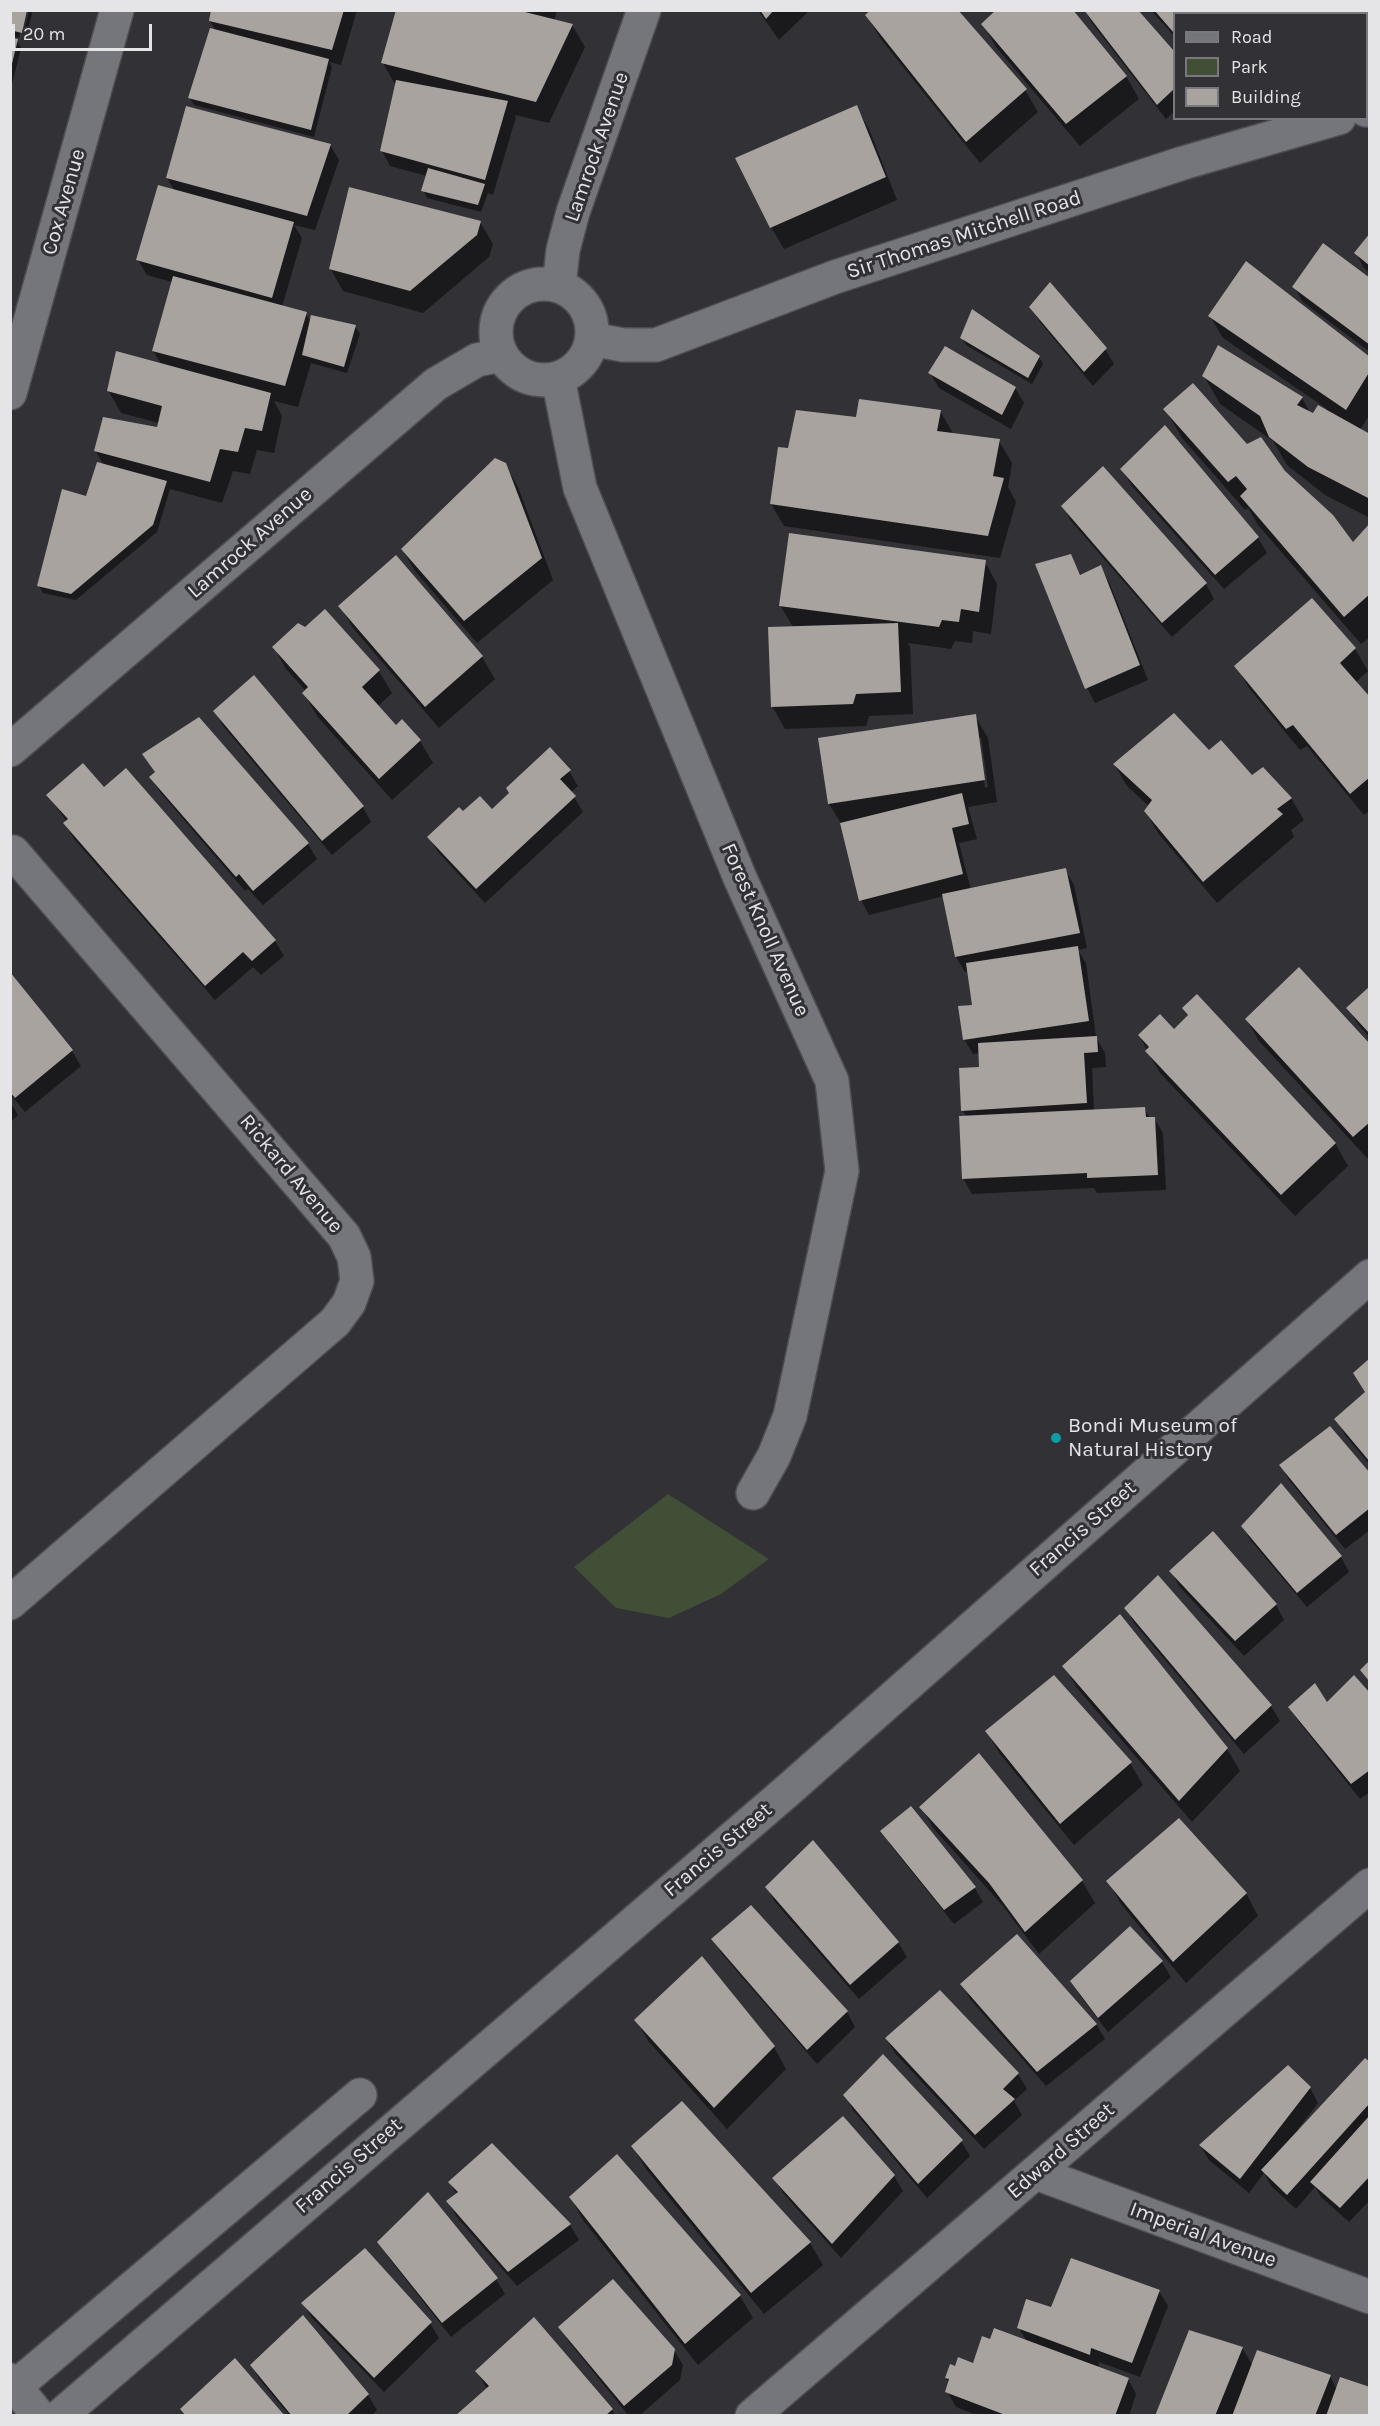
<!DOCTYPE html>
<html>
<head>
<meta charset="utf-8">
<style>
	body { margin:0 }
	#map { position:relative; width:1380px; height:2426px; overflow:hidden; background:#313136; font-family:Karla,sans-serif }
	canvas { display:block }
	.frame { position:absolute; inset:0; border:12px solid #e5e5e8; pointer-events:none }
	.legend { position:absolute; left:1173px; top:12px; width:195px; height:108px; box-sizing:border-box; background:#313136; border:2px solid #79797d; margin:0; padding:8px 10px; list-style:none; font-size:18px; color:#e5e5e8 }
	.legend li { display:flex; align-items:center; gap:12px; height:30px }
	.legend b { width:30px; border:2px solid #79797d }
	.scale { position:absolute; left:12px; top:24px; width:140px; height:27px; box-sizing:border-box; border:3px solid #e5e5e8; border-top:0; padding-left:8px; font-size:18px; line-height:21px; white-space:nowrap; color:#e5e5e8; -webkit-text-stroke:4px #313136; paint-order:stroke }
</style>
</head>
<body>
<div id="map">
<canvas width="1380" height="2426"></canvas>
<div class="frame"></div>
<ul class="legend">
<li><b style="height:8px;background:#75767b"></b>Road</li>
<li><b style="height:16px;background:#404f36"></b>Park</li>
<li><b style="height:16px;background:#a9a3a0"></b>Building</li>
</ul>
<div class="scale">20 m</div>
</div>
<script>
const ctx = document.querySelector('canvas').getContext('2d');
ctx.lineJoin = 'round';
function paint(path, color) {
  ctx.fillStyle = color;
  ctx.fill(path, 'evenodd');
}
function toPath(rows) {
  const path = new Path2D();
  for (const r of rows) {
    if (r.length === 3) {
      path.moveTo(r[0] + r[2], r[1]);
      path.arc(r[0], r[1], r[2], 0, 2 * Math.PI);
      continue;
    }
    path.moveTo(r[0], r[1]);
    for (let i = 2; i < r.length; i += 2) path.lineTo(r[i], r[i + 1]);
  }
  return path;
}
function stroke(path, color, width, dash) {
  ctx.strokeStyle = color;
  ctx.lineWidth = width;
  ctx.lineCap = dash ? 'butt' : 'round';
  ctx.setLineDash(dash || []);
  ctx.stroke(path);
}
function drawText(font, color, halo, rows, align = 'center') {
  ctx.font = font + ' Karla,sans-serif';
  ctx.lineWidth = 6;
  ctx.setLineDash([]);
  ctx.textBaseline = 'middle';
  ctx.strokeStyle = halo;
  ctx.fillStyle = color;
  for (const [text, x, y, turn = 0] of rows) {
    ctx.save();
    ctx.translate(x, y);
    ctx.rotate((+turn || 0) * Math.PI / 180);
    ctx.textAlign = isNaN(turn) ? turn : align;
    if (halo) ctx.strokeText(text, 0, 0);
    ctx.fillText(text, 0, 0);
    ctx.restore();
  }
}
paint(toPath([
	[668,1494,769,1559,721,1594,669,1618,616,1608,574,1567]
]), '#404f36');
paint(toPath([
	[10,10,26,10,19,38,15,37,21,48,10,92],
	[29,10,33,10,25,40,22,39],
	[213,10,357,10,341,65,329,62,332,67,314,137,194,105,190,98,216,31,210,21],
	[398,10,557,10,554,21,572,25,585,47,549,123,515,115,516,117,493,195,488,193,481,212,427,198,423,190,427,176,390,166,382,151,396,86,383,63],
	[758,10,810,10,779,40],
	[1085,10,1136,10,1174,54,1174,112,1166,119,1092,23],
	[1151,10,1211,10,1174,14,1174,36],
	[1224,10,1351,10,1353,14,1226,14],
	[1363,10,1370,10,1370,18,1366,14],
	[867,16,1025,90,1038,112,980,163,880,38],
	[983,24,1126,76,1139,99,1080,146,996,47],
	[856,107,869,129,897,200,784,249,771,227],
	[330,145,339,160,315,230,294,225,302,238,282,307,306,314,311,322,355,327,360,334,347,373,311,363,298,407,274,401,282,416,274,453,257,450,250,474,233,471,222,503,170,489,157,532,76,600,43,593,39,586,104,465,95,450,158,428,159,423,121,413,108,390,162,365,153,351,172,282,147,275,138,260,175,191,167,178],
	[480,222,493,244,489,257,423,313,343,291,330,268],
	[1370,235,1370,273,1364,268,1356,253],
	[1370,279,1370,352,1303,302,1294,287],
	[1031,307,1105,349,1114,364,1093,386,1040,322],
	[1210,316,1370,359,1370,414,1360,430,1370,436,1370,518,1325,495,1287,465,1273,441,1220,404,1204,376,1302,398,1311,414,1327,409,1223,338],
	[962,338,1039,357,1043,364,1032,384,966,345],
	[930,373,1015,388,1024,403,1011,429,939,388],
	[1165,409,1284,472,1353,545,1370,525,1370,637,1361,644,1258,525,1248,508,1245,510,1182,438],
	[940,411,954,435,999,441,1012,463,1008,487,1016,502,1000,558,784,526,771,504,789,450,857,419],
	[1165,427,1258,538,1267,553,1224,589,1131,485,1122,469],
	[505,464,518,487,553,580,477,643,415,571,402,549],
	[1063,506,1206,584,1214,599,1172,637,1071,521],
	[1070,555,1081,576,1100,567,1109,582,1148,680,1095,703,1087,688],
	[985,562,997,584,991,634,973,631,972,643,955,641,951,649,908,643,910,647,913,714,869,716,866,726,785,729,772,706,793,627,780,605],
	[340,606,482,657,495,679,439,728,353,628],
	[325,611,379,671,392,693,377,707,395,727,420,741,433,763,392,800,317,716,304,694,306,691,286,669,274,647,305,628],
	[1355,649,1368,671,1355,683,1370,700,1370,810,1364,815,1307,746,1300,750,1249,688,1236,666],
	[215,711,363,807,371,822,332,855,223,726],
	[975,716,988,738,997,802,968,807,977,839,959,843,971,890,1065,870,1074,885,1087,948,1078,950,1086,963,1096,1037,1105,1053,1106,1067,1092,1068,1094,1111,1144,1109,1150,1118,1154,1118,1163,1133,1166,1190,1097,1193,1094,1188,972,1194,963,1178,967,1117,963,1111,980,1068,980,1053,973,1054,964,1039,973,1006,968,971,965,972,956,957,944,896,869,915,861,900,842,825,829,804],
	[978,738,981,738,988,787,985,788],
	[199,719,308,844,317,859,263,905,248,889,245,891,160,792,151,777,156,773,144,754],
	[1209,752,1291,798,1304,820,1291,830,1294,837,1217,903,1158,833,1145,811,1149,806,1127,786,1114,764],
	[569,771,578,786,571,792,583,812,485,903,438,852,429,837,492,811],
	[104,789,275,941,284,956,261,975,253,967,215,1000,74,839,65,824,67,822,48,795],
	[10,974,72,1051,81,1066,25,1112,10,1094],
	[1370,988,1370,1038,1357,1023,1348,1008],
	[1184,1009,1335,1143,1348,1166,1295,1216,1160,1073,1147,1051,1140,1036,1174,1031,1188,1017],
	[1246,1019,1370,1046,1370,1156,1367,1158,1259,1041],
	[10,1102,18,1115,10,1122],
	[1370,1360,1370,1465,1345,1435,1336,1419,1366,1393],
	[1281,1465,1370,1475,1370,1530,1345,1549,1289,1480],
	[1280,1485,1341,1557,1349,1572,1307,1607,1251,1541,1242,1526],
	[1171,1571,1276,1605,1284,1620,1244,1656,1179,1586],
	[1126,1608,1271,1706,1280,1721,1244,1754,1134,1623],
	[1064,1666,1227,1749,1240,1771,1192,1822,1077,1688],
	[1370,1695,1370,1792,1360,1799,1299,1722,1290,1707,1327,1704],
	[987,1732,1130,1763,1143,1785,1074,1845,1000,1754],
	[979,1755,1082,1881,1095,1903,1039,1954,1003,1906,934,1829,921,1807],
	[882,1831,974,1887,983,1902,954,1924,891,1846],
	[1108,1881,1246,1893,1258,1916,1186,1983,1121,1904],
	[767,1887,898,1942,907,1957,859,1999,775,1902],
	[1130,1928,1162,1962,1171,1977,1108,2032,1081,1997,1072,1982],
	[713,1939,847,2012,855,2027,817,2064,722,1954],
	[962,1984,1096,2024,1105,2039,1046,2086,970,1999],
	[636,2020,774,2047,786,2069,727,2129,649,2042],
	[886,2038,1018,2074,1027,2089,1014,2101,1022,2115,984,2149,895,2053],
	[1370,2064,1370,2204,1368,2202,1349,2222,1321,2197,1315,2187,1296,2209,1271,2186,1264,2173,1249,2193,1209,2160,1200,2145,1310,2088,1318,2103,1298,2129,1300,2131],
	[845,2095,961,2141,970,2156,927,2198,853,2110],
	[492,2145,570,2225,579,2240,517,2286,456,2216,448,2201,457,2195,450,2183],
	[633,2147,810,2243,823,2265,764,2314,646,2169],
	[617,2156,740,2296,753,2318,698,2365,583,2220,571,2198],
	[894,2176,903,2191,841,2258,783,2193,774,2178],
	[379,2242,496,2279,505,2294,451,2337,388,2257],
	[1159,2291,1168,2306,1140,2377,1099,2362,1098,2368,1128,2379,1136,2394,1129,2416,979,2416,956,2407,947,2391,949,2384,946,2378,956,2368,974,2365,991,2341,1027,2342,1019,2328,1052,2309],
	[303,2303,430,2323,439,2338,384,2392,312,2318],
	[303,2318,368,2395,377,2410,371,2416,290,2416,260,2380,251,2365],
	[560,2327,674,2350,683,2365,680,2380,639,2416,629,2416,569,2342],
	[1242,2348,1253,2366,1330,2376,1337,2390,1370,2416,1157,2416],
	[477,2371,612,2410,615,2416,457,2416,487,2389]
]), '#0007');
paint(toPath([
	[10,10,27,10,22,33,10,30],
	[211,10,344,10,332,50,209,21],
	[396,10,517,10,573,24,536,102,381,63],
	[760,10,774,10,766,19],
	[871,10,958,10,1027,89,966,142,865,15],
	[996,10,1073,10,1127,76,1066,124,981,24],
	[1084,10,1138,10,1174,51,1174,89,1157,105],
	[1154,10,1213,10,1215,14,1174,14,1174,33],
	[1228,10,1331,10,1327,14,1230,14],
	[210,28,329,59,311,130,188,98],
	[10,37,18,39,11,68,10,68],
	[396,80,508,101,485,180,380,151],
	[857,105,886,177,770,228,735,158],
	[186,106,331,144,307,216,166,178],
	[428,168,485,184,478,205,421,191],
	[158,185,294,222,272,298,136,260],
	[349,187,481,221,477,235,410,291,329,269],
	[1370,233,1370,266,1354,253],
	[1323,243,1370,278,1370,345,1292,287],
	[1246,261,1370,357,1370,371,1346,410,1208,316],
	[173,276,307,312,285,386,152,351],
	[1050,282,1107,348,1084,372,1029,307],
	[972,309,1040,356,1028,378,960,338],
	[311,315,356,325,344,367,302,355],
	[1218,345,1303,397,1297,405,1313,413,1318,405,1370,434,1370,499,1308,467,1269,437,1260,416,1202,376],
	[945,346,1016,387,1002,415,928,373],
	[116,351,271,393,262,431,245,428,238,452,220,449,210,482,94,451,103,417,157,427,162,406,107,391],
	[1193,383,1247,444,1261,437,1285,471,1333,515,1353,542,1370,523,1370,594,1344,617,1240,496,1247,489,1236,476,1228,482,1163,409],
	[859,399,941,410,937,431,1000,439,993,476,1004,478,988,536,770,504,778,447,788,448,796,410,856,417],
	[1165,425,1259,537,1215,575,1120,469],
	[495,458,506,463,542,558,464,621,401,549],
	[97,462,167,481,153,525,71,594,37,586,62,489,86,496],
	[1103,466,1207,583,1162,623,1061,506],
	[789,533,986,560,979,612,961,609,959,622,942,620,939,627,779,606],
	[1071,554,1080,575,1101,565,1140,665,1085,689,1035,564],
	[396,555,483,656,425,707,338,606],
	[1312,598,1356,648,1340,663,1370,697,1370,777,1350,794,1293,725,1286,729,1234,666],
	[325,609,380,670,362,687,396,725,402,719,421,740,379,779,302,693,308,687,272,647,298,623,305,627],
	[898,623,901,692,856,694,853,704,771,707,768,627],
	[254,675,364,806,322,841,213,711],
	[1174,713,1209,750,1221,740,1252,775,1263,767,1292,798,1277,809,1283,814,1203,882,1144,811,1152,800,1113,764],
	[976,714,985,780,828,804,818,738],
	[199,717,309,843,253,891,239,874,236,877,149,777,155,772,142,754],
	[550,747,571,770,560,779,576,796,476,889,427,837,459,807,463,811,480,796,492,809,509,793,506,788],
	[83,763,104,787,126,768,276,940,252,961,243,952,205,986,63,823,68,819,46,795],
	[962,793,969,824,952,828,963,874,859,901,840,823],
	[1066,868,1080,933,955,957,942,894],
	[1078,946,1089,1021,963,1040,958,1006,972,1005,966,963],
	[1299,967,1370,1044,1370,1122,1353,1137,1245,1019],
	[10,972,73,1050,15,1098,10,1092],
	[1370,986,1370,1034,1346,1008],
	[1197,994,1336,1143,1281,1195,1145,1051,1149,1047,1138,1035,1160,1014,1174,1029,1188,1015,1182,1008],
	[1097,1036,1098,1052,1084,1053,1087,1103,961,1111,959,1068,979,1067,978,1043],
	[1145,1107,1146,1117,1155,1117,1158,1175,1087,1178,1087,1173,962,1179,959,1116],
	[1370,1358,1370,1462,1334,1419,1365,1392,1353,1373],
	[1330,1426,1370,1473,1370,1508,1336,1535,1279,1465],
	[1281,1483,1342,1556,1297,1593,1241,1526],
	[1213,1531,1277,1604,1235,1641,1169,1571],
	[1158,1575,1272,1705,1235,1740,1124,1608],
	[1120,1614,1228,1748,1179,1801,1062,1666],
	[1370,1660,1370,1682,1360,1670],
	[1054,1675,1132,1762,1060,1824,985,1731],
	[1354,1675,1370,1693,1370,1770,1351,1784,1288,1707,1315,1683,1327,1702],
	[979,1753,1083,1880,1025,1932,989,1883,919,1807],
	[911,1806,976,1887,944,1910,880,1831],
	[1179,1818,1247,1893,1173,1962,1106,1881],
	[813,1840,899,1942,850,1985,765,1887],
	[751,1905,848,2011,807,2050,711,1939],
	[1130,1926,1163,1961,1098,2018,1070,1981],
	[1017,1934,1097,2024,1037,2072,960,1984],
	[702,1956,775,2046,714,2108,634,2020],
	[940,1990,1019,2073,1003,2089,1015,2099,975,2135,885,2038],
	[883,2054,963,2140,918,2184,843,2095],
	[1365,2058,1370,2062,1370,2103,1287,2195,1261,2170],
	[1288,2065,1311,2087,1240,2179,1199,2145],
	[682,2101,811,2242,751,2293,631,2146],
	[1370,2115,1370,2176,1340,2208,1310,2182],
	[843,2116,895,2175,832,2244,772,2178],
	[492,2143,571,2224,508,2272,446,2201,458,2192,448,2182],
	[617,2154,741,2295,685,2344,569,2197],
	[428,2192,498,2278,442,2323,377,2242],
	[365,2248,432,2322,374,2378,301,2303],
	[1071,2258,1160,2290,1132,2363,1091,2348,1090,2355,1017,2328,1026,2299,1051,2307],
	[613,2279,675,2349,672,2365,624,2406,558,2327],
	[303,2315,369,2394,346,2416,292,2416,250,2365],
	[534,2317,613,2409,605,2416,455,2416,489,2386,475,2371],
	[994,2328,1129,2378,1115,2416,1008,2416,945,2392,949,2379,945,2378,950,2364,955,2366,958,2357,973,2363,982,2336,990,2339],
	[1189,2330,1243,2347,1215,2416,1155,2416],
	[1257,2350,1331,2375,1315,2416,1232,2416],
	[235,2358,285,2416,186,2416,180,2409],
	[1340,2377,1370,2387,1370,2416,1326,2416]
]), '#a9a3a0');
const street = toPath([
	[1366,110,1370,110],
	[544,332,48],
	[559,286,563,250,573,212,644,10],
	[592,339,623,345,656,345,835,277,1183,163,1339,118],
	[558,378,580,488,740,878,832,1081,842,1171,790,1416,774,1456,753,1493],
	[10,393,117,10],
	[10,750,436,384,477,360,501,355],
	[10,1603,335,1322,349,1303,357,1281,354,1257,344,1236,13,852],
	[1036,2173,1370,2297],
	[10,2380,39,2416],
	[16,2386,360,2095],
	[752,2416,1370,1885]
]);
const secondary = toPath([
	[60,2416,786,1792,1370,1276]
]);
stroke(street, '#4e4e52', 36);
stroke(secondary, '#4e4e52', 36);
stroke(street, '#75767b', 33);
stroke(secondary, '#75767b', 33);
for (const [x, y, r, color] of [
	[1056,1438,6,"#0f9aa8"]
]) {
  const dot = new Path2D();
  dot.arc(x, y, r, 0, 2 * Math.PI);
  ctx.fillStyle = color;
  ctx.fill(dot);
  stroke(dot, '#313136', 2);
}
drawText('21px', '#e5e5e8', '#313136', [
	["Lamrock Avenue",597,147,-71],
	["Cox Avenue",64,202,-74],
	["Sir Thomas Mitchell Road",964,235,-18],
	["Lamrock Avenue",250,543,-41],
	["Forest Knoll Avenue",765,930,66],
	["Rickard Avenue",291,1174,50],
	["Francis Street",1083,1529,-41],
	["Francis Street",718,1850,-40],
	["Edward Street",1061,2151,-41],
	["Francis Street",349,2166,-41],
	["Imperial Avenue",1203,2235,20]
]);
drawText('21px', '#e5e5e8', '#313136', [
	["Bondi Museum of",1068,1426],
	["Natural History",1068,1450]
], 'left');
</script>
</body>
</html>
